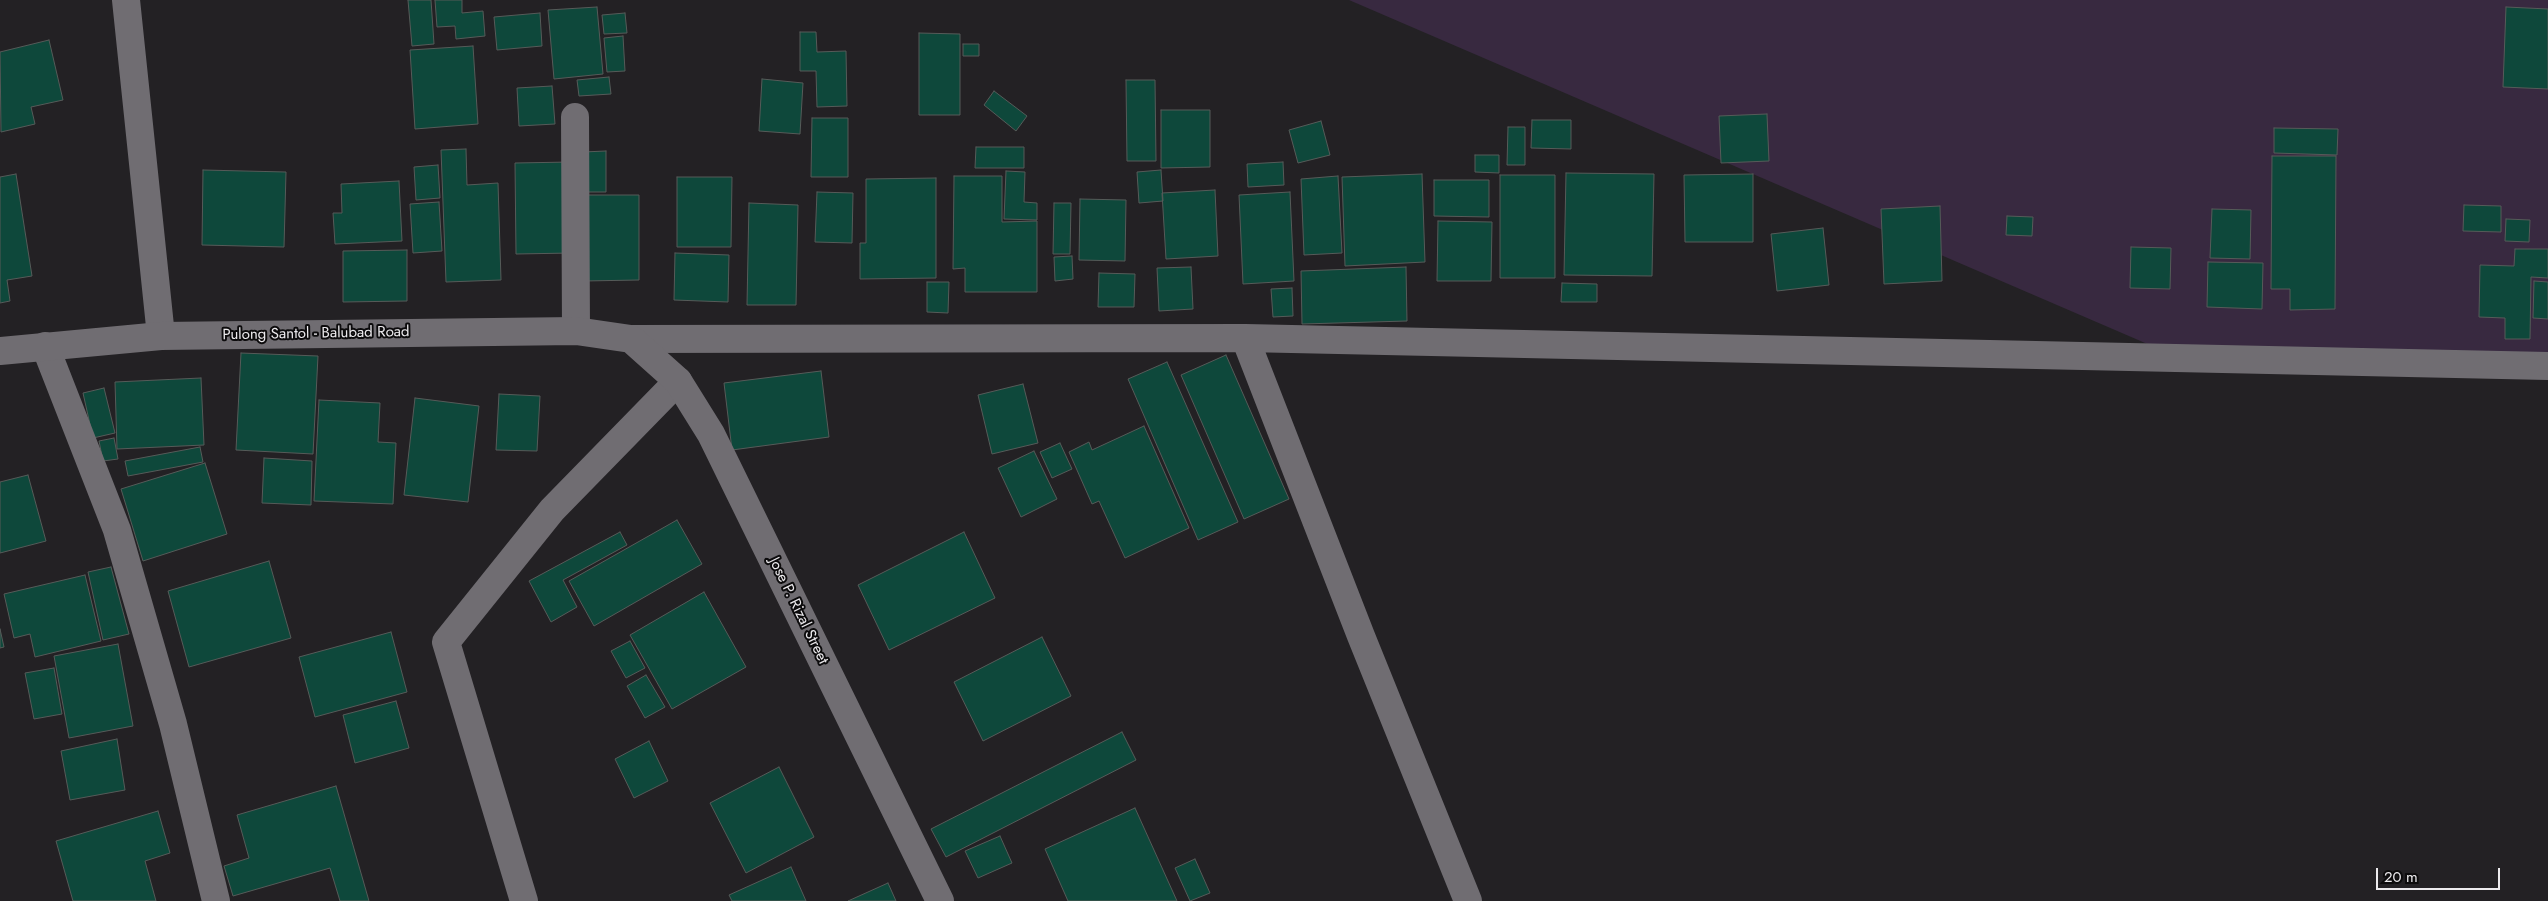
<!DOCTYPE html>
<html>
<head>
<meta charset="utf-8">
<style>
	body { margin:0 }
	#map { position:relative; width:2548px; height:901px; overflow:hidden; background:#232124; font-family:Jost,sans-serif }
	canvas { display:block }
	.scale { position:absolute; left:2376px; top:868px; width:124px; height:22px; box-sizing:border-box; border:2px solid #eceaed; border-top:0; padding-left:6px; font-size:15px; line-height:18px; white-space:nowrap; color:#eceaed; -webkit-text-stroke:4px #0c0b0c; paint-order:stroke }
</style>
</head>
<body>
<div id="map">
<canvas width="2548" height="901"></canvas>
<div class="scale">20 m</div>
</div>
<script>
const ctx = document.querySelector('canvas').getContext('2d');
ctx.lineJoin = 'round';
function paint(path, color) {
  ctx.fillStyle = color;
  ctx.fill(path, 'evenodd');
}
function toPath(rows) {
  const path = new Path2D();
  for (const r of rows) {
    path.moveTo(r[0], r[1]);
    for (let i = 2; i < r.length; i += 2) path.lineTo(r[i], r[i + 1]);
  }
  return path;
}
function stroke(path, color, width, dash) {
  ctx.strokeStyle = color;
  ctx.lineWidth = width;
  ctx.lineCap = dash ? 'butt' : 'round';
  ctx.setLineDash(dash || []);
  ctx.stroke(path);
}
function drawText(font, color, halo, rows, align = 'center') {
  ctx.font = font + ' Jost,sans-serif';
  ctx.lineWidth = 4;
  ctx.setLineDash([]);
  ctx.textBaseline = 'middle';
  ctx.strokeStyle = halo;
  ctx.fillStyle = color;
  for (const [text, x, y, turn = 0] of rows) {
    ctx.save();
    ctx.translate(x, y);
    ctx.rotate((+turn || 0) * Math.PI / 180);
    ctx.textAlign = isNaN(turn) ? turn : align;
    if (halo) ctx.strokeText(text, 0, 0);
    ctx.fillText(text, 0, 0);
    ctx.restore();
  }
}
paint(toPath([
	[1349,0,2548,0,2548,364,2173,355]
]), '#382940');
const building = toPath([
	[408,0,431,0,434,44,412,46,408,0],
	[435,0,462,0,462,13,483,11,485,36,456,39,455,26,437,27,435,0],
	[597,7,603,74,554,79,548,10,597,7],
	[2506,7,2548,9,2548,89,2503,87,2506,7],
	[540,13,542,46,497,50,494,17,540,13],
	[625,13,627,33,604,34,602,15,625,13],
	[800,32,816,32,817,52,846,51,847,106,817,107,816,71,800,71,800,32],
	[919,33,960,34,960,115,919,115,919,33],
	[623,36,625,71,607,72,604,38,623,36],
	[49,40,63,100,31,107,35,124,1,132,0,52,49,40],
	[963,44,979,44,979,56,963,56,963,44],
	[473,46,478,124,415,129,410,50,473,46],
	[609,77,611,94,579,96,577,80,609,77],
	[762,79,803,83,800,134,759,131,762,79],
	[1126,80,1155,80,1156,161,1127,161,1126,80],
	[552,86,555,124,519,126,517,88,552,86],
	[994,91,1027,116,1016,131,984,105,994,91],
	[1161,110,1210,110,1210,167,1161,168,1161,110],
	[1767,114,1769,161,1721,163,1719,116,1767,114],
	[812,118,848,118,848,177,811,177,812,118],
	[1532,120,1571,120,1571,149,1531,148,1532,120],
	[1321,121,1330,155,1298,163,1289,130,1321,121],
	[1508,127,1525,127,1525,165,1507,165,1508,127],
	[2274,128,2338,129,2337,155,2274,153,2274,128],
	[976,147,1024,147,1024,168,975,168,976,147],
	[466,149,467,185,498,183,501,280,446,282,441,150,466,149],
	[606,151,606,192,583,192,583,152,606,151],
	[1475,155,1499,155,1499,173,1475,172,1475,155],
	[2272,156,2336,156,2335,309,2290,310,2290,289,2271,289,2272,156],
	[571,162,572,253,516,254,515,163,571,162],
	[1283,162,1284,185,1248,187,1247,164,1283,162],
	[438,165,440,198,416,200,414,167,438,165],
	[203,170,286,172,284,247,202,245,203,170],
	[1161,170,1163,201,1139,203,1137,172,1161,170],
	[1006,171,1025,172,1024,202,1037,203,1037,220,1004,219,1006,171],
	[1566,173,1654,174,1652,276,1564,275,1566,173],
	[16,174,32,276,7,280,10,301,0,303,0,177,16,174],
	[1422,174,1425,262,1345,266,1342,177,1422,174],
	[1753,174,1753,242,1685,242,1684,175,1753,174],
	[1500,175,1555,175,1555,278,1500,278,1500,175],
	[954,176,1002,176,1002,222,1037,221,1037,292,965,292,965,268,953,269,954,176],
	[1338,176,1342,253,1304,255,1301,179,1338,176],
	[677,177,732,177,731,247,677,247,677,177],
	[936,178,936,278,860,279,860,243,866,243,866,179,936,178],
	[1434,180,1489,180,1489,217,1434,216,1434,180],
	[399,181,402,241,335,244,333,213,342,213,341,184,399,181],
	[1215,190,1218,256,1166,259,1162,193,1215,190],
	[817,192,853,193,852,243,815,242,817,192],
	[1290,192,1294,281,1243,284,1239,195,1290,192],
	[584,195,639,195,639,280,584,281,584,195],
	[1080,199,1126,200,1125,261,1079,260,1080,199],
	[439,202,442,251,413,253,410,204,439,202],
	[749,203,798,205,796,305,747,305,749,203],
	[1054,203,1071,203,1070,254,1053,254,1054,203],
	[2464,205,2501,206,2501,232,2463,231,2464,205],
	[1940,206,1942,281,1884,284,1881,209,1940,206],
	[2212,209,2251,210,2250,259,2210,258,2212,209],
	[2007,216,2033,217,2032,236,2006,235,2007,216],
	[2506,219,2530,220,2529,242,2505,241,2506,219],
	[1438,221,1492,222,1491,281,1437,281,1438,221],
	[1823,228,1829,285,1777,291,1771,234,1823,228],
	[2131,247,2171,248,2170,289,2130,288,2131,247],
	[2515,249,2548,249,2548,278,2531,277,2530,339,2505,339,2505,318,2479,317,2480,265,2514,266,2515,249],
	[407,250,407,301,343,302,343,251,407,250],
	[675,253,729,255,728,302,674,300,675,253],
	[1072,256,1073,279,1055,281,1054,257,1072,256],
	[2208,262,2263,263,2262,309,2207,307,2208,262],
	[1191,267,1193,309,1159,311,1157,268,1191,267],
	[1406,267,1407,321,1302,324,1301,271,1406,267],
	[1099,273,1135,274,1134,307,1098,307,1099,273],
	[2534,281,2548,282,2548,319,2533,318,2534,281],
	[927,282,949,282,948,313,927,312,927,282],
	[1562,283,1597,284,1597,302,1561,302,1562,283],
	[1292,288,1293,316,1273,317,1271,289,1292,288],
	[241,353,318,356,313,454,236,450,241,353],
	[1226,355,1289,499,1244,519,1181,375,1226,355],
	[1167,362,1238,522,1198,540,1128,379,1167,362],
	[821,371,829,437,732,450,724,383,821,371],
	[201,378,204,445,117,449,115,382,201,378],
	[1023,384,1038,443,992,454,978,395,1023,384],
	[104,388,115,433,93,438,83,393,104,388],
	[499,394,540,396,537,451,496,450,499,394],
	[415,398,479,406,468,502,404,495,415,398],
	[319,400,380,403,378,442,396,443,393,504,314,501,319,400],
	[1144,426,1189,528,1125,558,1099,501,1092,504,1069,452,1089,442,1092,450,1144,426],
	[114,438,118,459,103,461,99,441,114,438],
	[1060,443,1072,469,1052,478,1040,452,1060,443],
	[200,447,203,462,128,476,125,461,200,447],
	[1034,451,1057,499,1021,517,998,468,1034,451],
	[264,458,312,461,311,505,262,503,264,458],
	[205,463,227,534,143,561,121,489,205,463],
	[28,475,46,541,0,553,0,482,28,475],
	[677,520,702,564,594,626,569,581,677,520],
	[620,532,627,545,563,580,577,607,551,622,529,581,620,532],
	[964,532,995,598,889,650,858,585,964,532],
	[269,561,291,638,189,667,168,591,269,561],
	[111,567,129,634,103,640,88,572,111,567],
	[85,575,101,641,35,657,30,634,14,638,4,594,85,575],
	[704,592,746,667,672,709,630,635,704,592],
	[0,629,4,647,0,648,0,629],
	[391,632,407,692,315,717,299,657,391,632],
	[1042,637,1071,696,983,741,954,682,1042,637],
	[630,641,645,668,626,678,611,651,630,641],
	[118,644,133,726,69,738,54,656,118,644],
	[54,668,62,714,34,719,25,673,54,668],
	[646,675,665,707,645,718,627,686,646,675],
	[396,701,409,748,355,763,343,715,396,701],
	[1122,732,1136,760,946,857,931,829,1122,732],
	[117,739,125,790,70,800,61,751,117,739],
	[649,741,668,781,634,798,615,759,649,741],
	[779,767,814,837,746,873,710,803,779,767],
	[336,786,369,901,340,901,330,868,233,896,224,866,249,858,237,815,336,786],
	[1135,808,1177,901,1068,901,1045,849,1135,808],
	[158,811,170,853,145,861,156,901,73,901,56,841,158,811],
	[1000,836,1012,863,978,878,965,851,1000,836],
	[1195,859,1210,893,1190,901,1175,868,1195,859],
	[791,867,806,901,732,901,729,895,791,867],
	[888,883,896,901,848,901,888,883]
]);
paint(building, '#0e483b');
stroke(building, '#565b59', 1);
stroke(toPath([
	[126,0,161,336],
	[575,117,576,331],
	[1245,338,1361,636,1468,901],
	[631,339,1245,338,2548,366],
	[45,346,117,530,173,724,216,901],
	[524,901,446,642,552,510,678,381]
]), '#706d72', 28);
stroke(toPath([
	[0,351,161,336,576,331,631,339,678,381,711,434,940,901]
]), '#706d72', 28);
drawText('15px', '#eceaed', '#0c0b0c', [
	["Pulong Santol - Balubad Road",316,334,-1],
	["Jose P. Rizal Street",798,611,64]
]);
</script>
</body>
</html>
